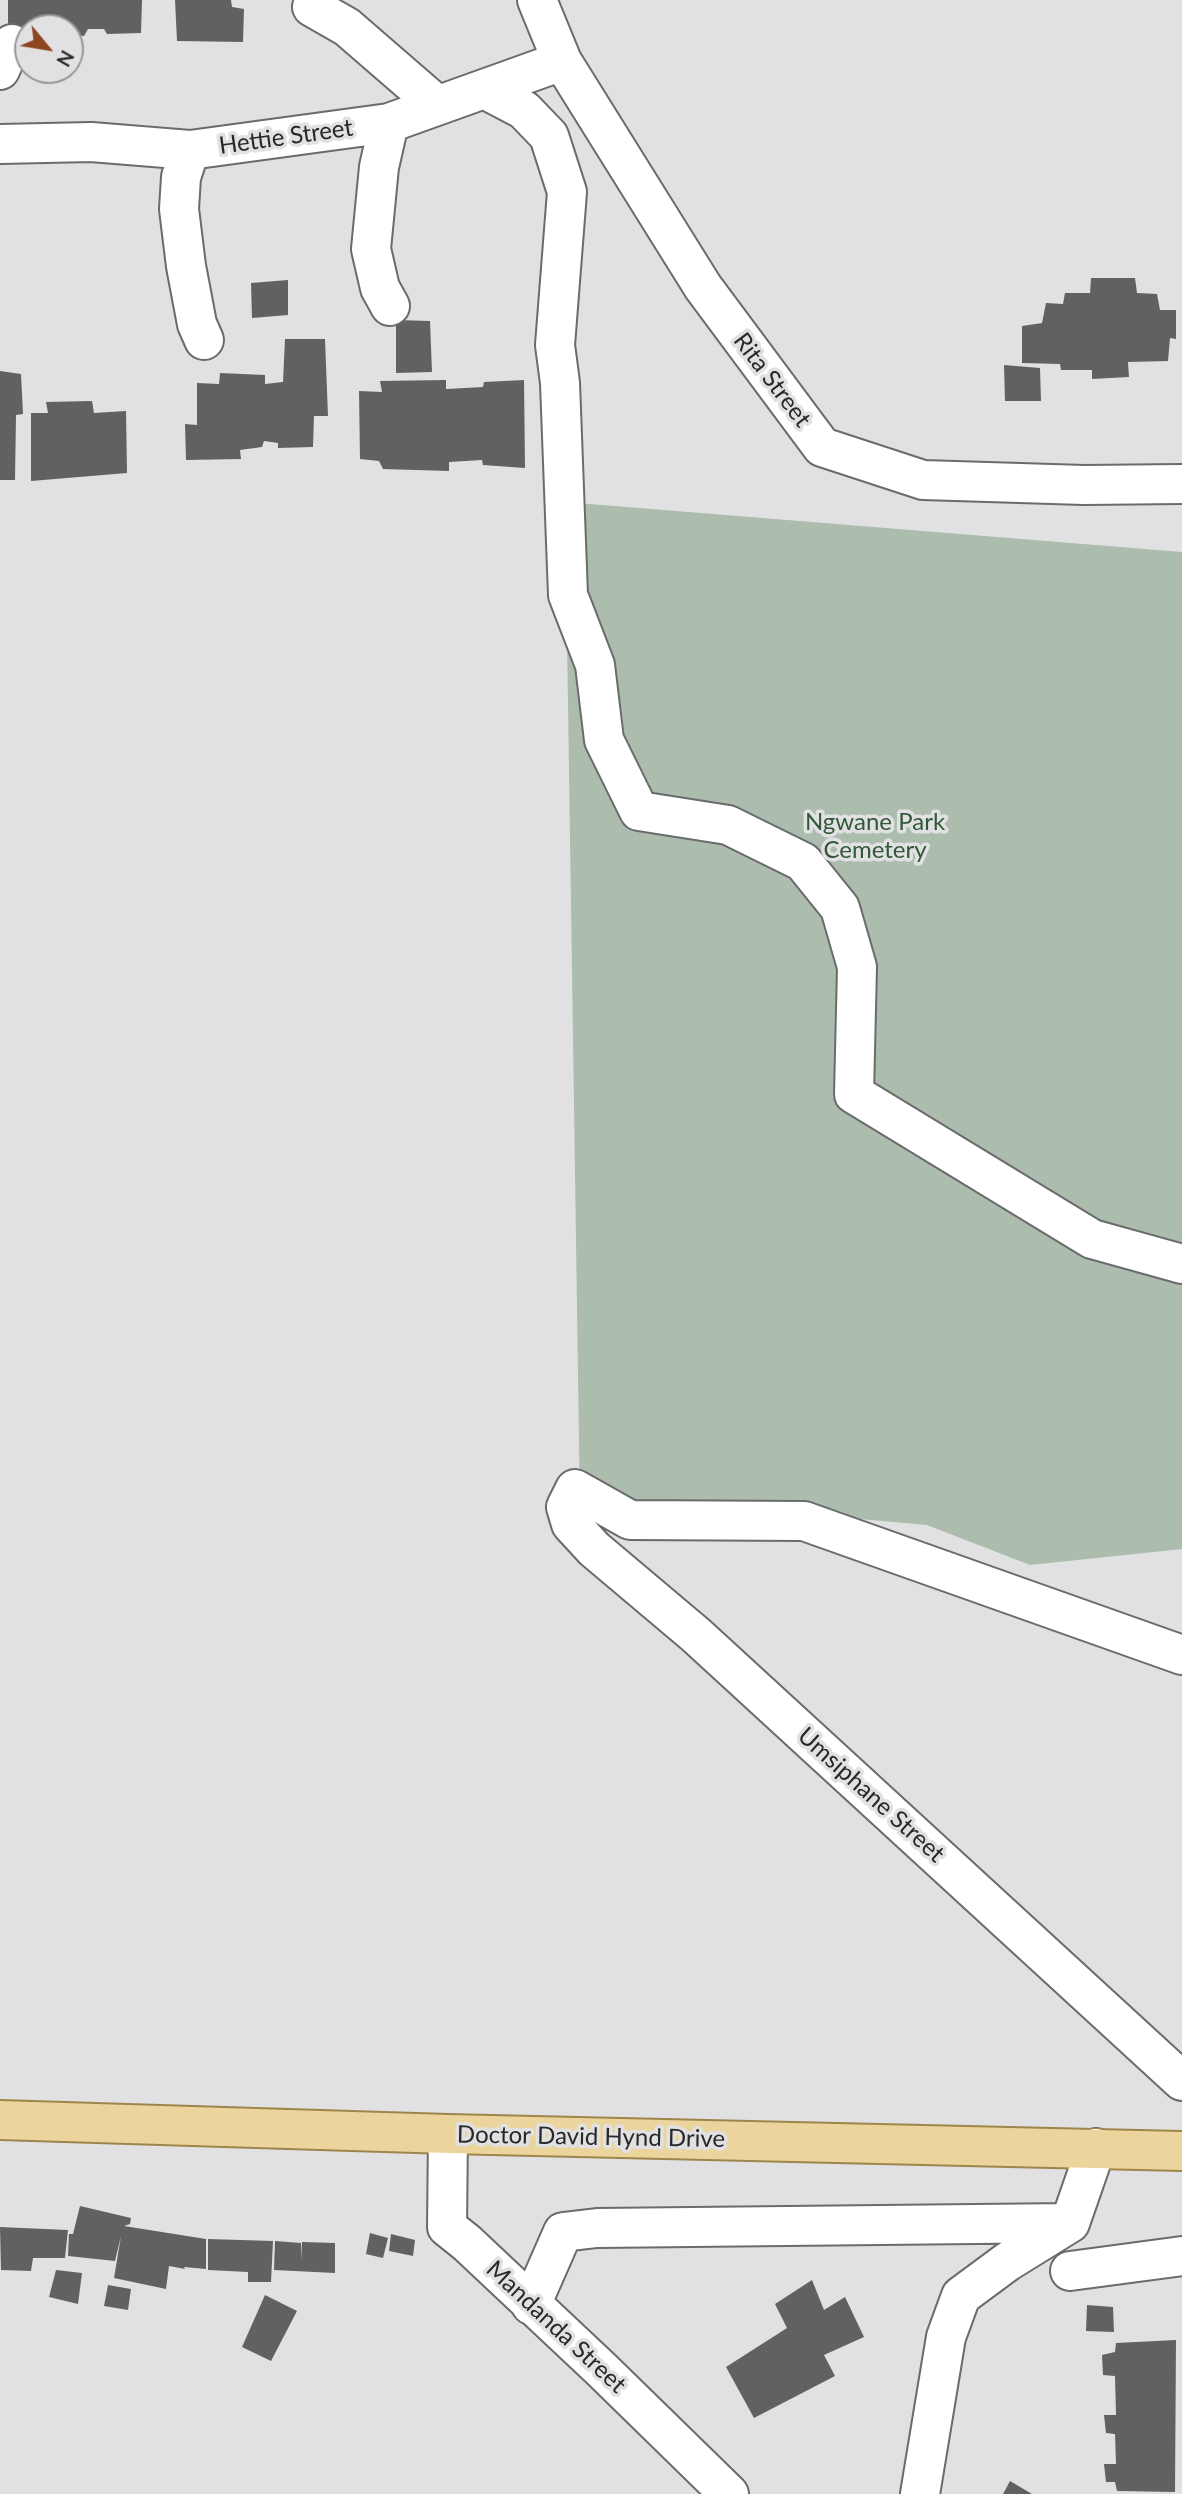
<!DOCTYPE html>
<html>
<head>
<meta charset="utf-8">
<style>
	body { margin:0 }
	#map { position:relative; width:1182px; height:2494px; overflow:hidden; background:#e1e1e4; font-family:Lato,sans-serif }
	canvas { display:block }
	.north { position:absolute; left:14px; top:14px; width:70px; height:70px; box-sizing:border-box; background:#e1e1e4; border:2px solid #979799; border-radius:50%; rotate:120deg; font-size:19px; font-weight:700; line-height:28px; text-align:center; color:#282829 }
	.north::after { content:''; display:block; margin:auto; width:24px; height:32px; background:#8c4620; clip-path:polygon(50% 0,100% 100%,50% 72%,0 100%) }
</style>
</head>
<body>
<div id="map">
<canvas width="1182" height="2494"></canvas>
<div class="north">N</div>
</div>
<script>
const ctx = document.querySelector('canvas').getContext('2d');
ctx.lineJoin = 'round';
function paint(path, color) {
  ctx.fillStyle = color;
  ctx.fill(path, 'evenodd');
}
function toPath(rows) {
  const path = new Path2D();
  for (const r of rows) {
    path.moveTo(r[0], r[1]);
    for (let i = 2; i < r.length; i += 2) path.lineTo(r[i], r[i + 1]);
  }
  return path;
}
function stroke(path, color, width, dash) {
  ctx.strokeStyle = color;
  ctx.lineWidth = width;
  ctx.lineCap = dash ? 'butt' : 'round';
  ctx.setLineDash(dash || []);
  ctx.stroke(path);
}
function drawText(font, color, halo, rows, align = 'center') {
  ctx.font = font + ' Lato,sans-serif';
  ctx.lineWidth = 7;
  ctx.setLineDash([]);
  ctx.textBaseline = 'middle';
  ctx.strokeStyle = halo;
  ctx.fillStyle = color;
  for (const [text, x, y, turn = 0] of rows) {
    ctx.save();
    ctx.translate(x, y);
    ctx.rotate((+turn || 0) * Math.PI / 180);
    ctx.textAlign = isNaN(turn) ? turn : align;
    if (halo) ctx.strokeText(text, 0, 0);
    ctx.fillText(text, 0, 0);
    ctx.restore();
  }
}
paint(toPath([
	[565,502,1182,552,1182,1549,1030,1565,927,1525,848,1518,580,1509]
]), '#acbcad');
paint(toPath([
	[8,0,142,0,141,33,107,34,104,29,88,29,84,36,70,35,70,28,8,26],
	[175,0,231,0,232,7,244,9,243,42,177,41],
	[1091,278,1135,278,1137,293,1157,294,1160,310,1176,310,1176,339,1170,338,1168,361,1128,362,1129,377,1092,379,1092,370,1061,370,1060,364,1022,363,1022,326,1042,323,1046,303,1063,304,1065,293,1090,293],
	[288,280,288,315,252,318,251,283],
	[396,320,430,321,432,372,396,373],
	[285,339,325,339,328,416,314,416,313,447,278,448,278,443,264,441,262,447,240,450,241,459,186,460,185,424,197,425,197,383,219,384,220,373,265,375,265,384,283,382],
	[1004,365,1040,368,1041,401,1005,401],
	[0,371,21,374,23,414,16,415,15,480,0,480],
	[446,380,446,389,483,387,484,382,524,380,525,468,483,465,482,460,449,462,449,471,383,469,379,461,360,459,359,391,382,392,380,381],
	[92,401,94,413,126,411,127,473,31,481,31,413,48,413,46,402],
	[80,2206,131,2218,130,2224,124,2226,206,2239,206,2269,184,2267,185,2269,169,2266,166,2289,114,2278,121,2236,115,2261,68,2256,69,2234,73,2234],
	[0,2227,68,2230,65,2258,33,2258,31,2271,1,2270],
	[370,2233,388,2238,383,2258,366,2254],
	[391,2234,415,2240,413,2256,389,2251],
	[208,2239,273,2241,271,2282,248,2282,248,2272,208,2270],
	[275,2241,301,2243,301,2260,302,2242,335,2243,335,2273,274,2270],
	[56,2270,82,2273,78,2304,49,2297],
	[812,2280,824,2310,845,2297,864,2337,824,2355,835,2376,754,2418,726,2367,787,2328,775,2304],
	[108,2285,131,2289,128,2310,104,2306],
	[265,2295,297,2311,271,2361,242,2347],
	[1087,2305,1113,2307,1114,2332,1086,2331],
	[1176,2340,1175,2492,1117,2491,1115,2482,1106,2482,1104,2464,1116,2464,1115,2434,1106,2433,1104,2415,1116,2415,1115,2376,1103,2375,1102,2355,1115,2352,1116,2343],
	[1010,2481,1032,2494,1003,2494]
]), '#636160');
const minor = toPath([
	[537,0,562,61,703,287,822,447,923,480,1084,485,1182,484],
	[312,7,347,27,437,105],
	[0,70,12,44],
	[484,89,524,110,549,136,567,192,555,345,560,383,568,595,595,665,604,740,639,811,728,825,803,862,840,908,857,967,854,1094,1092,1239,1182,1264],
	[389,123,379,167,371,249,380,288,390,306],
	[0,144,91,142,190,150,389,123,562,61],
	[190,150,181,177,179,209,186,266,197,324,204,340],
	[1182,1655,804,1521,630,1520,575,1489,566,1507,571,1524,594,1549,696,1635,1182,2081],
	[448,2134,447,2227,467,2243,601,2369,729,2494],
	[1070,2271,1182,2256],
	[531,2305,563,2232,597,2228,1070,2223],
	[920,2494,946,2337,961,2296,1007,2262,1070,2223,1096,2148]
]);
const major = toPath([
	[0,2120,448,2134,1182,2151]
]);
stroke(minor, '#6b6b6d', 42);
stroke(major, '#9e864a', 42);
stroke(minor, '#fff', 38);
stroke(major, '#ebd59d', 38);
drawText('24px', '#282829', '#e1e1e4', [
	["Hettie Street",286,137,-8],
	["Rita Street",772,380,53],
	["Umsiphane Street",871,1795,42],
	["Doctor David Hynd Drive",591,2137,1],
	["Mandanda Street",556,2327,43]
]);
drawText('24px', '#325937', '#e1e1e4', [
	["Ngwane Park",875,822],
	["Cemetery",875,850]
]);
</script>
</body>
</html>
